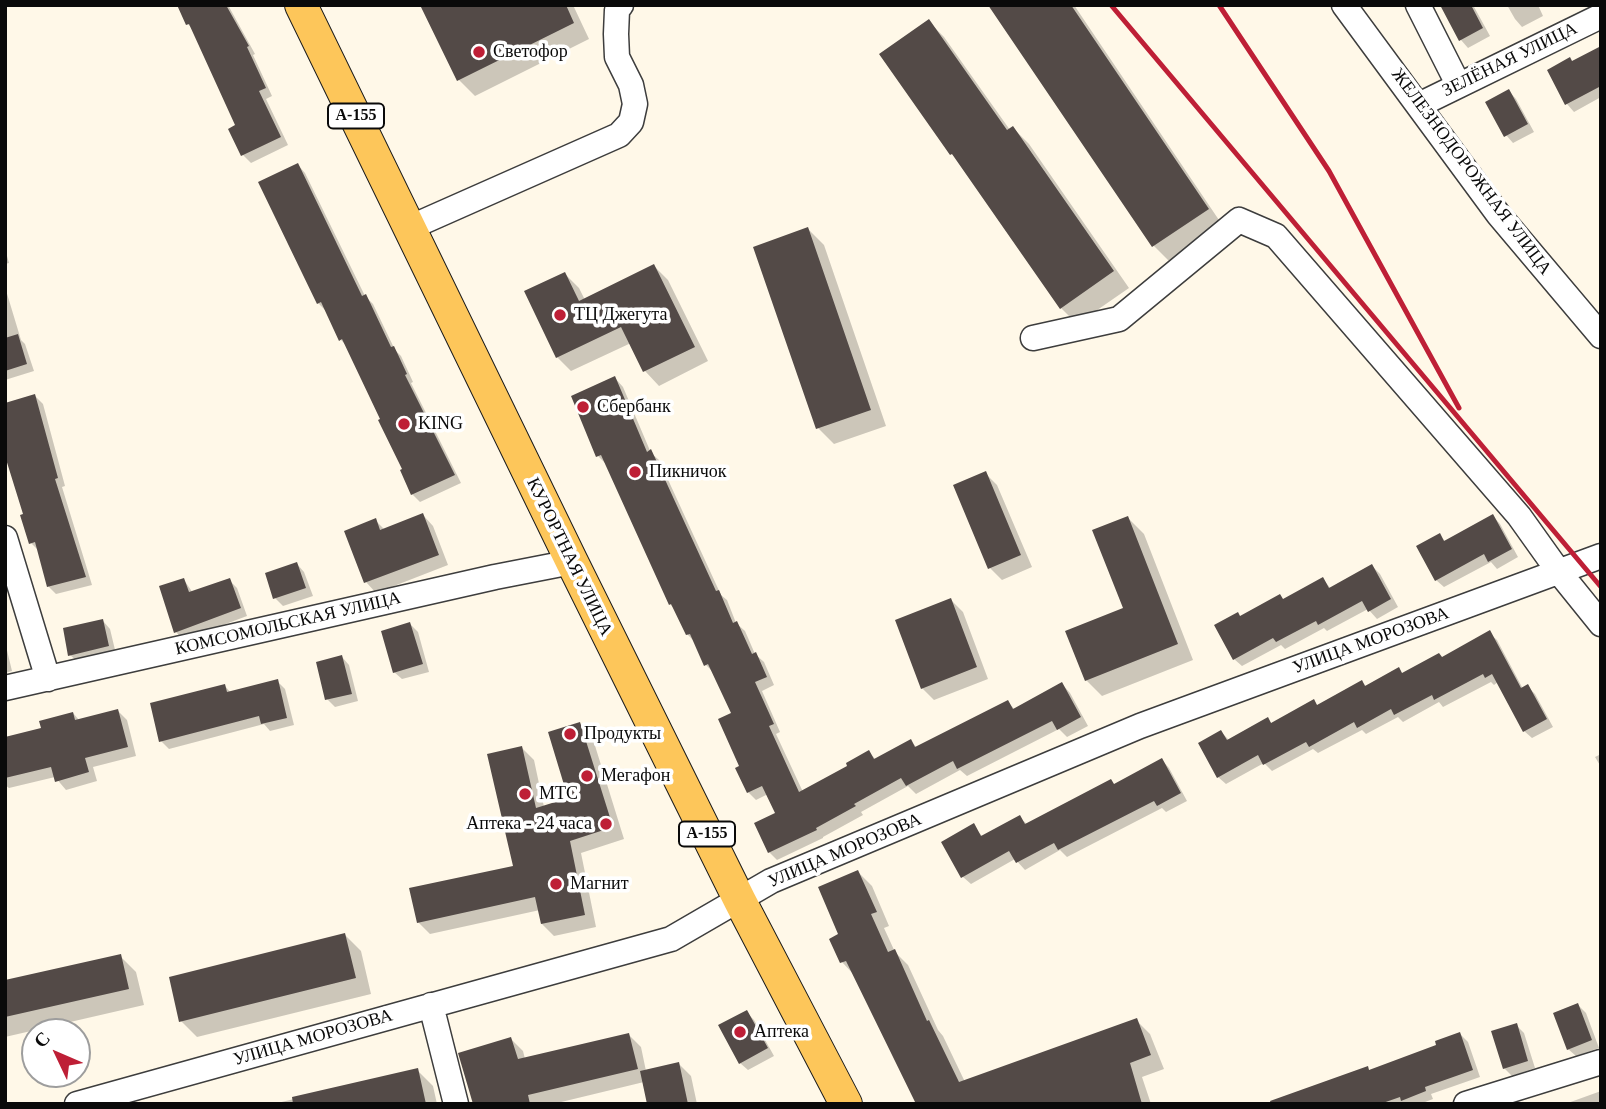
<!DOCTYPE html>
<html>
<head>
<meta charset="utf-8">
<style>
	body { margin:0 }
	#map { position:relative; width:1606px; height:1109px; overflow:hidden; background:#fff8e8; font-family:Georgia,serif }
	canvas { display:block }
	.frame { position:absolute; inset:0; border:7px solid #0a0a0a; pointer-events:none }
	.north { position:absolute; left:21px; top:1018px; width:70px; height:70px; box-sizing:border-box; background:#fff; border:2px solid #9d9d9d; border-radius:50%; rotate:314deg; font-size:19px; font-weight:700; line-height:28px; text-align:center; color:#0a0a0a }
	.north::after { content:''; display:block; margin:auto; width:24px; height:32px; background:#be1f36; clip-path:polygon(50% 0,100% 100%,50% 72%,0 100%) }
</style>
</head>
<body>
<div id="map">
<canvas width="1606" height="1109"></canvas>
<div class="frame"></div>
<div class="north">С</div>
</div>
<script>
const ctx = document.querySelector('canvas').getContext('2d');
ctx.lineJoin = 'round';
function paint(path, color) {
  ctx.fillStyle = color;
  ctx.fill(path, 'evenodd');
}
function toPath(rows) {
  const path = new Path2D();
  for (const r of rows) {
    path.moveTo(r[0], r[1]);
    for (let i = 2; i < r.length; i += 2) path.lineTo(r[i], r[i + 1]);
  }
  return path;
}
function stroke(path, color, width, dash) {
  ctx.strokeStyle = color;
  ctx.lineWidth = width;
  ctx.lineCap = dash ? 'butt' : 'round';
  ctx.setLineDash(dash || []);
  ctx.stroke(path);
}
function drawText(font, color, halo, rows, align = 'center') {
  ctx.font = font + ' Georgia,serif';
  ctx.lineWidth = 7;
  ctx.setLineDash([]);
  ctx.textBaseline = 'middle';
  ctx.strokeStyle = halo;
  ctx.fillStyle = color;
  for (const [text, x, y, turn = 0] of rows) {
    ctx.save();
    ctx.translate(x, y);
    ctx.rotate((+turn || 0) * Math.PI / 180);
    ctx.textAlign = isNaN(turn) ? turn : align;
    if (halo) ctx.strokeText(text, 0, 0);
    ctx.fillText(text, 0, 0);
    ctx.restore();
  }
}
paint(toPath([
	[179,5,228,5,255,54,253,55,272,96,266,99,288,145,251,163,243,155,231,130,238,126,193,30,188,24],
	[422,5,573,5,589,39,475,96,459,80],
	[990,5,1074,5,1223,226,1170,262,1154,246],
	[1446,5,1473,5,1490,36,1468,48,1461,40],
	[1507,5,1538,5,1543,16,1522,27,1515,19],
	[928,21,944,37,1010,130,1013,128,1029,144,1129,288,1077,324,1061,308,959,161,952,154],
	[1601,48,1601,97,1574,112,1567,104,1573,63],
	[1509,91,1516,99,1534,132,1513,143,1506,135],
	[298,165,305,173,365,296,373,304,395,350,401,356,413,382,411,383,461,483,420,502,412,494,404,470,346,345,341,340,326,311,318,303],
	[808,229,824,245,886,426,834,444,818,428],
	[5,249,9,263,5,264],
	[654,266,668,280,708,361,659,386,645,371,631,343,571,371,557,357,565,274,579,288,585,300],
	[5,287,21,340,25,344,34,371,5,380],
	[615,378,623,387,651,453,659,460,721,595,727,600,736,623,745,631,755,654,764,662,774,685,762,691,780,732,776,734,803,792,850,767,869,752,876,760,911,741,917,748,1008,702,1015,710,1062,684,1070,693,1088,726,1067,737,1059,729,967,776,960,770,916,794,908,786,861,812,863,815,823,837,823,838,777,860,769,852,777,814,768,794,756,800,748,792,733,714,715,674,706,665,696,643,687,634,676,610,670,604,606,464,598,456],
	[35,396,43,404,65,486,62,487,92,585,56,594,49,587,39,551,31,543,25,515],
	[985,473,997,485,1032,567,1002,580,990,568],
	[423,515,433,526,448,565,376,593,366,582,375,520,385,530],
	[1493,516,1500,524,1518,557,1497,569,1491,562,1444,587,1436,580,1439,535,1446,542],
	[1128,518,1144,534,1193,660,1102,696,1086,680,1125,609],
	[297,564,304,572,313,596,283,606,275,598],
	[1372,566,1380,574,1398,607,1377,619,1368,609,1327,631,1324,628,1285,649,1281,645,1242,666,1234,659,1241,617,1284,600,1323,579,1331,589],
	[184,580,193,593,229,580,237,588,247,616,183,640,176,632],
	[951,600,963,612,988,679,934,700,922,688],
	[103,621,110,629,116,654,78,662,70,655],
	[410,624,418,632,429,672,402,679,394,672],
	[1489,633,1497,640,1523,689,1527,686,1535,694,1553,727,1532,738,1524,731,1498,682,1494,685,1491,682,1443,707,1439,702,1403,722,1398,717,1366,734,1362,730,1318,753,1313,749,1272,771,1264,763,1226,784,1218,777,1221,732,1229,740,1268,719,1272,724,1313,701,1318,706,1362,682,1367,687,1443,659],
	[5,642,12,671,5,673],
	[342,657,349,665,358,701,335,707,327,699],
	[277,681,285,689,294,725,270,731,264,724,169,749,161,741,225,686,231,693],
	[118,711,127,720,136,756,93,767,97,781,66,790,55,777,9,788,5,785,5,739,43,730,73,713,79,720],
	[580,724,592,736,624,839,581,853,596,927,554,936,542,924,540,910,430,934,418,922,515,867,522,748,534,760,544,807,570,799],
	[1601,754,1601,767,1595,757],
	[1162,760,1169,768,1187,801,1166,812,1162,808,1067,857,1060,850,1025,870,1015,859,971,884,963,877,973,826,983,837,1020,818,1027,824,1115,786],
	[858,872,872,886,889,926,884,928,895,952,908,965,938,1030,943,1036,965,1082,1136,1020,1150,1034,1164,1069,1142,1077,1151,1104,915,1104,916,1101,855,976,842,962,831,939,840,935],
	[345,935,361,951,371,994,197,1037,181,1021],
	[120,956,136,972,144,1005,5,1037,5,982],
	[1578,1005,1586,1013,1599,1048,1576,1056,1568,1049],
	[746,1012,754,1020,774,1056,748,1070,740,1063],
	[1516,1025,1524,1033,1535,1068,1512,1076,1504,1068],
	[1460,1034,1468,1042,1480,1077,1431,1094,1433,1099,1420,1104,1302,1104,1367,1068,1371,1072,1438,1046],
	[629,1035,641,1047,646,1071,679,1064,691,1076,697,1104,649,1104,644,1082,553,1104,475,1104,511,1039,523,1051,525,1059],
	[417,1070,433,1086,437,1104,273,1104],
	[1601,1091,1601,1104,1565,1104]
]), '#0003');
paint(toPath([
	[177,5,226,5,249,46,247,47,266,88,259,91,281,137,241,156,228,129,235,125,189,24,186,25],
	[420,5,566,5,574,23,457,81],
	[988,5,1071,5,1209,209,1152,247],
	[1440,5,1471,5,1483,28,1459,41],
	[929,19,1007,130,1013,126,1114,271,1060,309,952,154,950,155,879,54],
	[1601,46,1601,86,1565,105,1547,70,1570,57,1572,61],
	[1509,89,1528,124,1504,137,1485,102],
	[298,163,362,296,366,294,391,347,394,346,407,374,405,375,455,475,411,495,400,470,402,469,378,420,380,419,342,339,339,341,321,302,317,304,258,182],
	[808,227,871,410,816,429,753,247],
	[654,264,695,347,643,372,621,327,556,358,524,291,565,272,579,301],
	[18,334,27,364,5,371,5,338],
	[615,376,647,452,651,449,716,591,719,590,733,623,737,621,752,654,756,652,767,677,755,682,774,724,769,726,799,792,847,766,846,763,869,750,874,759,911,739,915,747,1008,700,1013,709,1062,682,1081,717,1057,730,1052,721,957,769,953,761,906,786,901,778,854,804,856,806,816,828,817,830,768,853,754,823,775,813,762,786,747,793,735,768,739,766,718,719,731,713,708,664,704,666,690,634,686,635,671,604,669,605,601,455,596,457,571,396],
	[35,394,58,478,55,479,86,577,47,587,35,542,29,544,20,515,23,514,5,456,5,403],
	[986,471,1021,555,988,569,953,485],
	[423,513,439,555,364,583,344,531,376,518,380,530],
	[1493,514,1512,549,1488,562,1484,554,1435,581,1416,546,1440,533,1444,541],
	[1128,516,1178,644,1085,681,1065,631,1123,608,1092,530],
	[297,562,306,588,273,599,265,573],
	[1372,564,1391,599,1368,612,1362,601,1318,625,1316,621,1276,642,1273,638,1233,660,1214,625,1238,612,1240,616,1280,594,1283,599,1323,577,1329,588],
	[184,578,189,592,230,578,241,608,174,633,159,586],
	[951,598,977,667,921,689,895,620],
	[103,619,109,646,68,656,63,628],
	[410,622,423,664,393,673,381,631],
	[1490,630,1521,688,1528,684,1547,719,1523,732,1492,674,1485,678,1483,674,1434,700,1432,695,1394,715,1391,709,1357,728,1354,722,1309,747,1306,742,1263,765,1258,755,1217,778,1198,743,1221,730,1227,740,1268,717,1271,723,1314,699,1317,705,1362,680,1365,686,1399,667,1402,673,1439,653,1442,657],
	[342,655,352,694,325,700,316,662],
	[278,679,287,718,261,724,259,716,159,742,150,703,225,684,227,692],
	[118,709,128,747,85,758,89,772,55,782,51,767,5,778,5,737,41,728,39,721,73,712,75,720],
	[580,722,613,827,570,841,585,915,541,924,535,897,417,923,409,888,513,866,487,754,522,746,536,808,568,798,548,732],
	[1162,758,1181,793,1157,806,1154,801,1058,850,1054,843,1016,863,1009,851,961,878,941,842,974,823,981,836,1020,815,1025,824,1111,779,1114,784],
	[858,870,877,912,871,914,888,952,895,949,927,1021,929,1020,959,1082,1137,1018,1151,1055,1130,1063,1142,1104,916,1104,846,961,840,963,829,939,838,934,818,887],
	[345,933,356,978,179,1022,169,977],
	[121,954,129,989,5,1017,5,980],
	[1578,1003,1592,1040,1567,1050,1553,1013],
	[747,1010,768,1048,739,1064,718,1025],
	[1517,1023,1528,1061,1503,1069,1491,1031],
	[1460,1032,1473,1070,1425,1087,1426,1091,1401,1101,1400,1097,1380,1104,1271,1104,1270,1101,1368,1066,1369,1070,1436,1045,1435,1041],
	[629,1033,638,1069,528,1095,530,1104,473,1104,458,1053,511,1037,518,1059],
	[679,1062,688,1104,647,1104,640,1071],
	[418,1068,426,1104,293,1104,292,1097]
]), '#534a47');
const minor = toPath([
	[1344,5,1498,214,1601,336],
	[1418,5,1458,84],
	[1419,105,1601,16],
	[409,228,619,135,631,122,635,104,631,85,617,57,616,34,617,10,621,5],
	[1033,338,1119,319,1239,220,1276,236,1519,516,1559,572,1601,624],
	[5,538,48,679],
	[5,688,495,577,572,562],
	[431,1005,456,1104],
	[77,1104,671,939,771,881,1140,726,1601,556],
	[1466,1104,1601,1062]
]);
const major = toPath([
	[301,5,572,562,740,901,846,1104]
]);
stroke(minor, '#3d3d3d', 27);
stroke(major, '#1b1b1b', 34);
stroke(minor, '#fff', 24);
stroke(major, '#fdc65a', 32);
stroke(toPath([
	[1111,5,1601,587],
	[1219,5,1329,171,1459,408]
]), '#be1f36', 5);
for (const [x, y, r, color] of [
	[479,52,7,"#be1f36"],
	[560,315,7,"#be1f36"],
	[583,407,7,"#be1f36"],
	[404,424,7,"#be1f36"],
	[635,472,7,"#be1f36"],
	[570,734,7,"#be1f36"],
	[587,776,7,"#be1f36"],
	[525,794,7,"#be1f36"],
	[606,824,7,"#be1f36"],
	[556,884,7,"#be1f36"],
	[740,1032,7,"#be1f36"]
]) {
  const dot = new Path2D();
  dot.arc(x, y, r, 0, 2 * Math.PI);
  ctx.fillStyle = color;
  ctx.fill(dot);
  stroke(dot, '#fff', 2.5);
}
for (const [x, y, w] of [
	[356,116,56],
	[707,834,56]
]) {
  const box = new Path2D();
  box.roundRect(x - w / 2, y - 12.5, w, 25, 5);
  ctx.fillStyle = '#fff';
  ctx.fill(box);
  stroke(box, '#0a0a0a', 2);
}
drawText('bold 16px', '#0a0a0a', null, [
	["А-155",356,116],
	["А-155",707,834]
]);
drawText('18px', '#0a0a0a', '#fff', [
	["Светофор",493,52],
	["ТЦ Джегута",574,315],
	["Сбербанк",597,407],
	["KING",418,424],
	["Пикничок",649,472],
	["Продукты",584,734],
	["Мегафон",601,776],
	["МТС",539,794],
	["Аптека - 24 часа",592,824,"right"],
	["Магнит",570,884],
	["Аптека",754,1032]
], 'left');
drawText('18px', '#0a0a0a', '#fff', [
	["ЗЕЛЁНАЯ УЛИЦА",1510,60,-26],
	["ЖЕЛЕЗНОДОРОЖНАЯ УЛИЦА",1471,172,53],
	["КУРОРТНАЯ УЛИЦА",569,557,64],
	["КОМСОМОЛЬСКАЯ УЛИЦА",288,624,-13],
	["УЛИЦА МОРОЗОВА",1371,641,-20],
	["УЛИЦА МОРОЗОВА",845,851,-23],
	["УЛИЦА МОРОЗОВА",313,1038,-16]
]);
</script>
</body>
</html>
